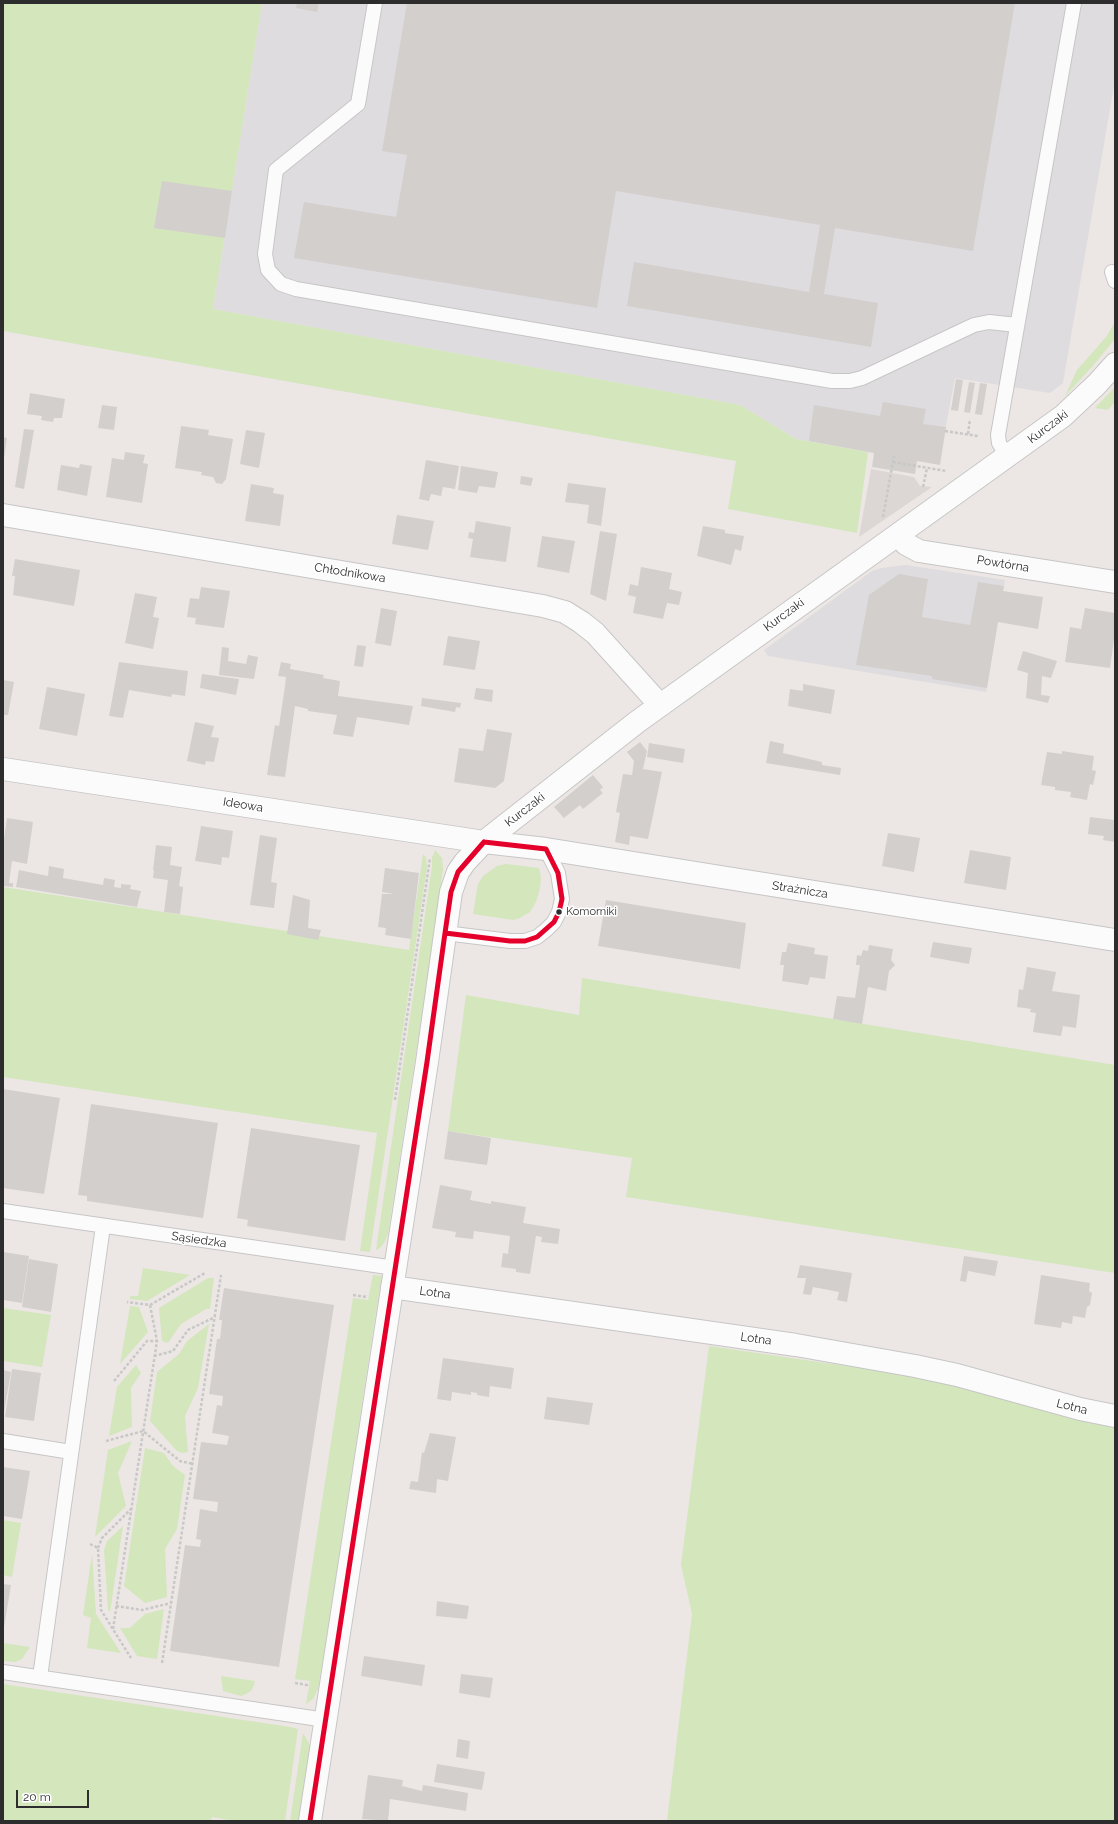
<!DOCTYPE html>
<html>
<head>
<meta charset="utf-8">
<style>
	body { margin:0 }
	#map { position:relative; width:1118px; height:1824px; overflow:hidden; background:#ece7e4; font-family:Raleway,sans-serif }
	canvas { display:block }
	.frame { position:absolute; inset:0; border:4px solid #2d2d2d; pointer-events:none }
	.scale { position:absolute; left:16px; top:1790px; width:73px; height:18px; box-sizing:border-box; border:2px solid #2d2d2d; border-top:0; padding-left:5px; font-size:12px; line-height:14px; white-space:nowrap; color:#2d2d2d; -webkit-text-stroke:3px #fff; paint-order:stroke }
</style>
</head>
<body>
<div id="map">
<canvas width="1118" height="1824"></canvas>
<div class="frame"></div>
<div class="scale">20 m</div>
</div>
<script>
const ctx = document.querySelector('canvas').getContext('2d');
ctx.lineJoin = 'round';
function paint(path, color) {
  ctx.fillStyle = color;
  ctx.fill(path, 'evenodd');
}
function toPath(rows) {
  const path = new Path2D();
  for (const r of rows) {
    path.moveTo(r[0], r[1]);
    for (let i = 2; i < r.length; i += 2) path.lineTo(r[i], r[i + 1]);
  }
  return path;
}
function stroke(path, color, width, dash) {
  ctx.strokeStyle = color;
  ctx.lineWidth = width;
  ctx.lineCap = dash ? 'butt' : 'round';
  ctx.setLineDash(dash || []);
  ctx.stroke(path);
}
function drawText(font, color, halo, rows, align = 'center') {
  ctx.font = font + ' Raleway,sans-serif';
  ctx.lineWidth = 3;
  ctx.setLineDash([]);
  ctx.textBaseline = 'middle';
  ctx.strokeStyle = halo;
  ctx.fillStyle = color;
  for (const [text, x, y, turn = 0] of rows) {
    ctx.save();
    ctx.translate(x, y);
    ctx.rotate((+turn || 0) * Math.PI / 180);
    ctx.textAlign = isNaN(turn) ? turn : align;
    if (halo) ctx.strokeText(text, 0, 0);
    ctx.fillText(text, 0, 0);
    ctx.restore();
  }
}
paint(toPath([
	[262,3,1115,3,1115,80,1063,383,1050,393,955,378,945,431,894,456,796,439,740,405,213,309],
	[906,565,1005,580,986,692,768,656,764,650,872,571,881,568]
]), '#dfdcdf');
paint(toPath([
	[3,3,262,3,213,309,740,405,796,439,868,452,857,533,728,509,736,461,3,331],
	[1115,322,1115,339,1092,367,1065,396,1077,370,1106,337],
	[1115,387,1115,402,1108,410,1095,408],
	[435,850,442,858,443,869,423,1008,388,1234,384,1243,380,1248,376,1250,432,866,432,858],
	[423,854,426,857,427,867,370,1252,360,1251,377,1133,3,1077,3,887,409,950],
	[506,864,539,868,541,877,540,888,536,902,530,912,520,918,513,920,473,914,478,884,483,876,497,866],
	[582,978,1115,1065,1115,1273,626,1197,632,1158,448,1131,466,995,579,1015],
	[143,1268,190,1275,147,1301,130,1299,130,1296,138,1296],
	[373,1275,382,1276,374,1324,327,1637,318,1689,313,1699,306,1704,310,1681,295,1679,353,1298,368,1300],
	[208,1278,214,1278,210,1309,206,1309,181,1324,168,1343,162,1341,159,1308],
	[130,1306,139,1307,148,1332,120,1364],
	[3,1308,51,1315,42,1367,3,1361],
	[209,1324,198,1388,185,1416,188,1452,182,1453,177,1451,150,1421,157,1372,179,1354,187,1341],
	[709,1346,915,1376,1098,1422,1115,1425,1115,1821,667,1821,692,1614,681,1565],
	[136,1365,141,1373,131,1388,132,1427,109,1436,117,1387],
	[132,1441,118,1473,126,1506,95,1537,108,1450],
	[145,1448,164,1453,173,1466,185,1475,177,1529,165,1549,167,1597,145,1603,124,1586],
	[3,1520,21,1523,12,1577,3,1575],
	[123,1526,110,1612,108,1610,104,1550,107,1541],
	[92,1554,96,1614,121,1653,87,1648,91,1618,83,1615],
	[164,1609,157,1659,137,1656,120,1628,130,1628,145,1614],
	[3,1643,30,1647,22,1659,15,1662,3,1661],
	[221,1676,255,1681,252,1690,246,1694,241,1696,223,1691],
	[3,1684,290,1727,298,1729,285,1821,234,1821,212,1817,211,1821,3,1821],
	[303,1733,310,1745,310,1755,300,1821,290,1821]
]), '#d3e6bc');
paint(toPath([
	[871,469,914,477,920,486,932,487,859,537]
]), '#dcd7d4');
paint(toPath([
	[297,3,319,3,317,12,296,8],
	[407,3,1015,3,973,251,835,228,824,294,878,303,871,347,627,306,634,262,809,292,820,225,616,191,597,308,294,258,304,202,396,217,407,155,382,151],
	[162,181,232,191,225,238,154,228],
	[956,379,963,380,958,411,951,410],
	[969,382,975,383,970,413,964,412],
	[980,383,987,384,982,415,975,414],
	[30,393,65,399,62,418,54,418,53,422,41,420,42,416,27,414],
	[883,402,926,409,923,424,946,427,940,465,917,461,915,474,872,467,874,453,809,441,814,405,880,416],
	[102,405,117,407,114,430,98,428],
	[181,426,209,430,208,435,233,439,226,479,222,484,216,483,213,477,201,475,202,472,175,468],
	[24,429,34,430,24,489,15,487],
	[246,430,265,433,259,468,240,464],
	[3,437,7,438,4,458,3,458],
	[125,452,145,455,143,463,148,464,142,503,106,497,112,458,124,460],
	[426,460,459,466,455,489,443,487,441,496,431,494,429,501,419,499],
	[80,464,92,466,87,496,57,490,61,465,79,468],
	[461,466,498,472,495,488,479,486,477,493,458,490],
	[521,476,533,478,531,486,520,484],
	[568,483,606,488,601,526,587,523,589,505,565,502],
	[251,484,274,488,273,493,284,495,280,526,245,521],
	[397,515,434,521,428,550,392,544],
	[476,521,511,527,506,562,470,557,473,539,468,538,469,532,474,533],
	[703,526,725,530,725,533,744,536,741,551,735,549,731,565,697,556],
	[600,531,617,534,606,601,590,594],
	[542,536,575,541,569,573,537,567],
	[15,559,80,570,74,606,13,595,15,576,12,576],
	[641,567,672,573,669,589,682,592,679,605,667,603,663,619,633,613,636,597,628,595,630,584,638,586],
	[899,574,928,579,922,617,970,625,978,582,1004,586,1003,591,1043,597,1038,629,998,622,987,688,932,679,932,676,856,665,869,595],
	[201,587,230,591,224,628,195,624,196,618,187,617,190,598,199,599],
	[135,593,157,597,153,617,159,618,153,649,125,643],
	[381,608,397,611,391,646,375,643],
	[1085,608,1115,613,1115,632,1110,668,1065,662,1070,627,1081,629],
	[448,636,480,641,475,670,443,665],
	[357,645,366,646,363,667,354,666],
	[222,647,229,648,228,661,246,664,248,655,258,657,254,679,219,675],
	[1023,651,1057,661,1051,678,1042,676,1041,695,1050,696,1048,703,1026,698,1028,673,1017,670],
	[119,662,188,671,185,696,172,694,171,697,129,690,123,718,109,716],
	[281,662,291,664,290,669,324,675,323,678,340,681,338,696,413,706,409,725,357,717,353,737,333,734,337,715,308,711,308,709,295,706,285,777,267,775,275,725,279,726,285,686,286,677,278,676],
	[202,674,239,679,236,695,200,688],
	[3,680,14,682,8,715,3,715],
	[803,684,835,690,831,714,788,706,790,689,803,691],
	[47,687,85,694,77,736,39,729],
	[476,688,493,690,492,702,474,699],
	[422,698,461,703,460,708,456,707,455,712,421,706],
	[195,722,214,726,211,737,219,738,214,762,206,761,205,765,187,761],
	[487,729,512,733,504,781,495,788,454,782,459,748,483,751],
	[770,741,784,744,783,753,822,762,822,765,841,768,840,775,766,763],
	[640,742,647,751,643,769,662,772,648,839,630,836,629,845,615,842,620,813,616,812,623,774,632,775,634,761,627,752],
	[649,743,685,749,683,763,647,757],
	[1062,751,1094,756,1092,770,1096,771,1093,785,1090,784,1087,800,1070,797,1071,792,1055,790,1055,787,1041,785,1047,752,1062,754],
	[593,775,603,787,600,790,603,793,583,809,580,805,564,818,554,807],
	[1090,817,1115,820,1115,842,1103,840,1104,836,1088,834],
	[7,818,33,822,27,864,12,861,9,883,13,883,13,887,3,886,3,846],
	[201,826,233,831,229,858,222,857,221,865,195,861],
	[888,833,920,838,914,872,882,866],
	[260,835,277,838,271,882,277,883,274,908,250,905],
	[156,845,172,847,170,865,182,867,179,886,183,887,180,914,164,912,168,880,153,878,154,870,153,870],
	[970,850,1011,857,1006,890,964,883],
	[49,866,64,869,63,878,103,885,104,878,115,880,114,887,121,888,121,884,131,885,130,889,141,891,137,907,16,887,19,870,48,876],
	[385,868,419,873,411,939,385,935,386,928,378,927,382,894,394,894,382,892],
	[293,895,310,900,308,928,321,930,318,940,287,934],
	[606,900,746,923,740,969,598,946],
	[933,942,972,948,969,964,930,957],
	[788,943,815,948,814,954,828,956,825,979,810,977,808,985,782,981,784,965,780,965,782,952,786,952],
	[869,945,893,949,891,960,895,965,889,971,886,991,868,987,862,1024,833,1019,837,996,855,998,860,965,856,965,857,955,861,956,863,950,868,951],
	[1027,967,1056,972,1052,991,1080,995,1076,1028,1063,1026,1061,1036,1033,1032,1036,1013,1030,1012,1031,1009,1017,1007,1019,989,1023,990],
	[3,1089,60,1098,44,1194,3,1188],
	[91,1104,218,1123,203,1218,87,1201,87,1196,78,1195],
	[251,1128,360,1145,345,1241,247,1226,248,1220,237,1218],
	[448,1131,491,1138,487,1165,444,1159],
	[440,1185,472,1191,470,1200,491,1204,491,1201,526,1207,523,1223,560,1229,558,1244,541,1242,542,1237,536,1236,530,1274,516,1272,516,1269,501,1267,503,1253,508,1254,510,1236,474,1231,473,1239,455,1237,456,1232,432,1228],
	[3,1252,29,1256,22,1303,3,1300],
	[964,1256,998,1261,995,1276,968,1271,966,1282,960,1281],
	[29,1259,58,1264,51,1312,22,1307],
	[800,1265,852,1273,847,1302,837,1300,839,1292,813,1287,811,1295,803,1294,806,1278,797,1278],
	[1041,1275,1090,1283,1089,1291,1092,1293,1090,1305,1087,1307,1085,1318,1073,1316,1072,1324,1062,1322,1061,1328,1034,1324],
	[224,1288,334,1305,279,1667,170,1651,185,1545,200,1547,201,1540,196,1539,200,1509,217,1512,218,1502,193,1499,201,1442,227,1445,229,1436,212,1433,217,1405,222,1406,223,1396,209,1394,217,1339,220,1339,222,1320,219,1320],
	[443,1358,514,1368,511,1389,490,1386,489,1397,477,1395,477,1393,471,1392,471,1395,452,1392,451,1401,437,1399],
	[12,1369,41,1373,34,1421,5,1417],
	[3,1370,11,1372,4,1412,3,1412],
	[547,1397,593,1403,589,1425,544,1419],
	[430,1433,456,1437,448,1481,437,1479,436,1493,409,1489,411,1481,418,1482,422,1452,424,1453],
	[3,1467,30,1471,22,1519,3,1516],
	[3,1584,11,1585,4,1627,3,1627],
	[437,1601,469,1606,467,1619,436,1616],
	[364,1656,425,1665,422,1686,361,1676],
	[461,1674,493,1678,490,1698,459,1693],
	[458,1739,470,1741,468,1759,456,1757],
	[437,1764,485,1772,482,1790,434,1782],
	[368,1775,403,1780,402,1786,422,1791,423,1785,468,1793,466,1811,390,1799,388,1821,362,1819]
]), '#d3cfcd');
const service = toPath([
	[375,3,358,104,276,170,265,254,268,270,281,284,296,289,832,381,850,381,862,378,974,325,989,322,1017,325],
	[1112,272,1115,281],
	[1008,458,999,443,998,435,1074,3],
	[445,933,510,941,525,941,537,937,546,930,554,922,559,912,562,899,558,873,546,849],
	[3,1211,395,1268],
	[3,1441,71,1452],
	[3,1672,326,1720],
	[40,1677,103,1226]
]);
const minor = toPath([
	[3,515,543,606,565,612,581,622,595,633,660,705],
	[898,535,906,544,919,551,1115,582],
	[3,769,484,842,546,849,1115,940],
	[392,1287,796,1345,915,1366,957,1375,1080,1409,1115,1416],
	[310,1821,427,1062,451,892,458,872,465,862,484,842,637,722,1063,416,1097,384,1115,364]
]);
stroke(service, '#c7c6c6', 16);
stroke(minor, '#c7c6c6', 24);
stroke(toPath([
	[945,431,978,436],
	[968,434,970,419],
	[893,462,946,471],
	[923,487,927,468],
	[883,517,894,456],
	[395,1100,430,858],
	[353,1295,366,1297,366,1295],
	[150,1305,205,1273],
	[154,1356,173,1351,188,1330,215,1317],
	[114,1381,147,1341,157,1341],
	[106,1441,143,1431,180,1461,193,1464],
	[90,1544,98,1548,101,1610,131,1658],
	[98,1548,102,1538,131,1509],
	[116,1606,142,1610,171,1603],
	[113,1629,157,1341,150,1305,127,1302],
	[162,1663,221,1275],
	[295,1683,307,1685,306,1686]
]), '#c8c8c8', 2.5, [3, 2]);
stroke(service, '#fcfbfb', 14);
stroke(minor, '#fcfbfb', 22);
stroke(toPath([
	[484,842,546,849,558,873,562,899,559,912,554,922,537,937,525,941,510,941,445,933,451,892,458,872,484,842],
	[310,1821,427,1062,445,933]
]), '#e4002b', 5);
for (const [x, y, r, color] of [
	[559,912,3.5,"#2d2d2d"]
]) {
  const dot = new Path2D();
  dot.arc(x, y, r, 0, 2 * Math.PI);
  ctx.fillStyle = color;
  ctx.fill(dot);
  stroke(dot, '#fff', 1.5);
}
drawText('11px', '#2d2d2d', '#fff', [
	["Komorniki",566,912]
], 'left');
drawText('12px', '#2d2d2d', '#fff', [
	["Kurczaki",1048,427,-37],
	["Powtórna",1003,564,9],
	["Chłodnikowa",350,573,9],
	["Kurczaki",784,615,-36],
	["Ideowa",243,805,9],
	["Kurczaki",525,810,-38],
	["Strażnicza",800,890,9],
	["Sąsiedzka",199,1240,8],
	["Lotna",435,1293,8],
	["Lotna",756,1339,8],
	["Lotna",1072,1407,14]
]);
</script>
</body>
</html>
